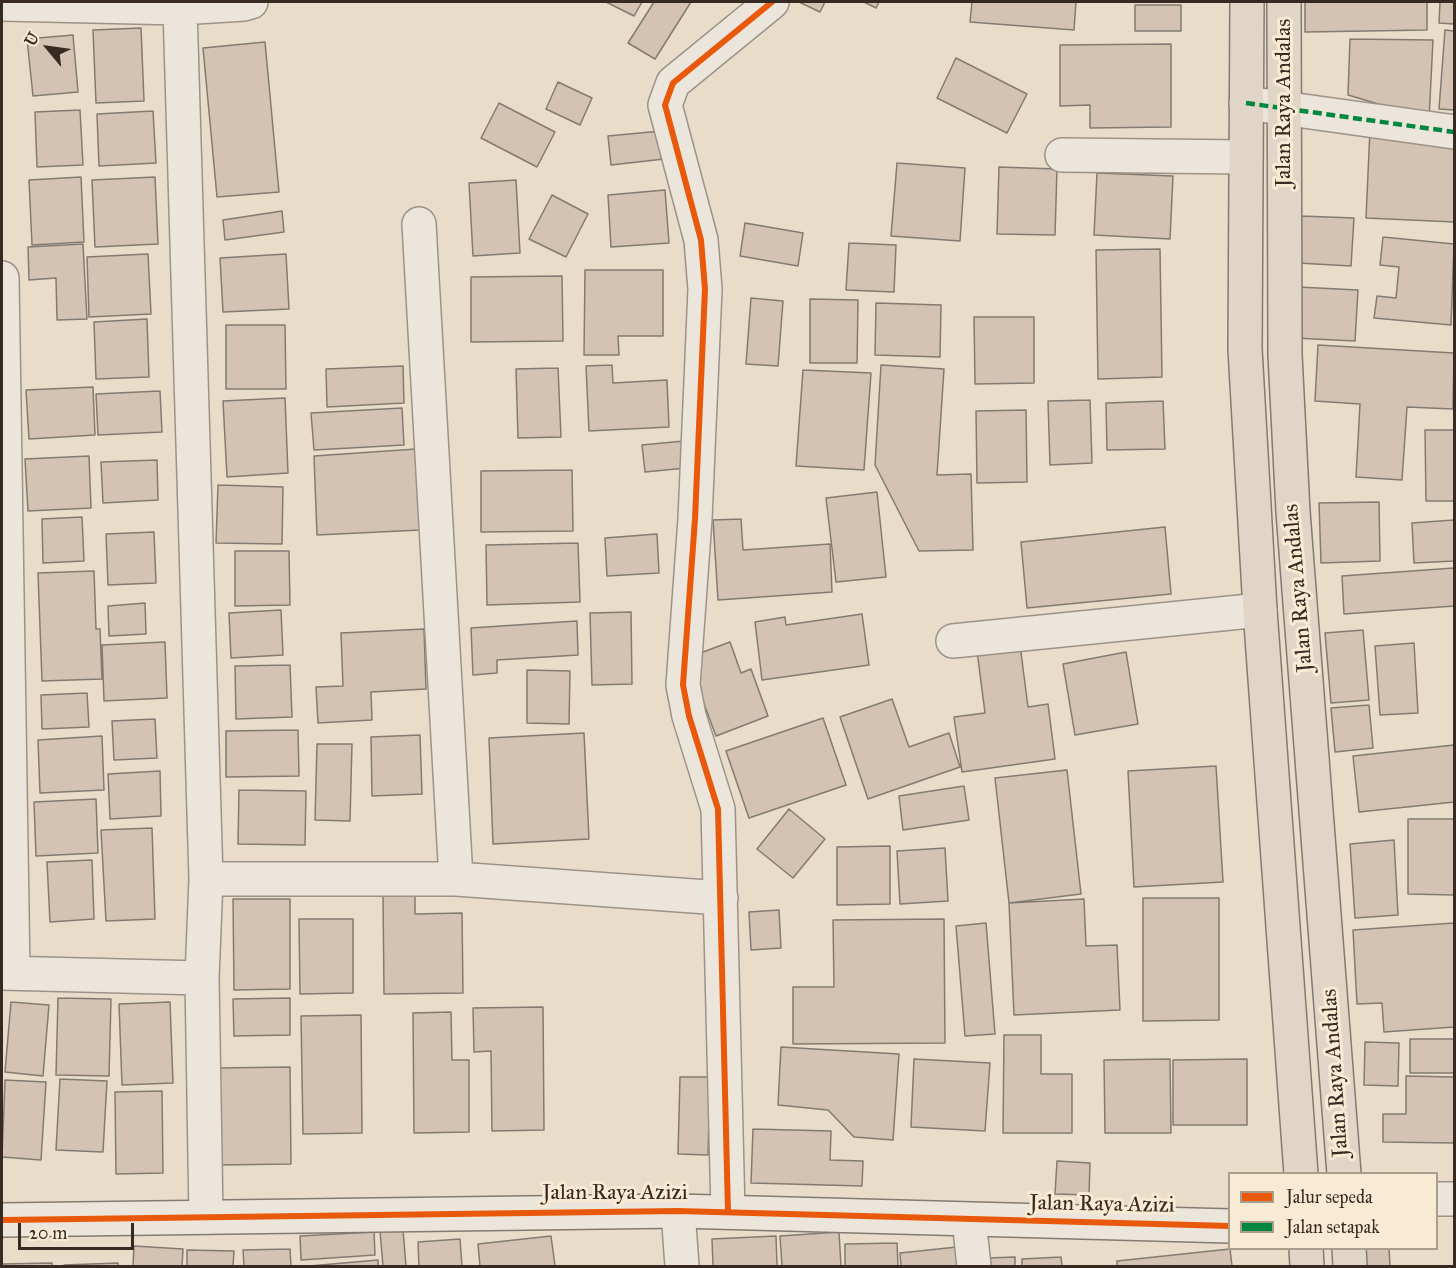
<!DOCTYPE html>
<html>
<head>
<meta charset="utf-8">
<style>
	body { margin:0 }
	#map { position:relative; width:1456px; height:1268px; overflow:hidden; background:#e9dcc9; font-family:"IM FELL Great Primer",serif }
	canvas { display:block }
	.frame { position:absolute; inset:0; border:3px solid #372a22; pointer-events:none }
	.legend { position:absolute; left:1228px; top:1172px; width:210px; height:78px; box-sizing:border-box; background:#f9ead3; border:2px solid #ab9d8c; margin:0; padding:8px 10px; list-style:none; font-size:18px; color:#372a22 }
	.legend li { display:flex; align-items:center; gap:12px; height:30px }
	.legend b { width:30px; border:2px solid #ab9d8c }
	.north { position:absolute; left:18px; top:18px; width:60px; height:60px; -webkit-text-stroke:4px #f9ead3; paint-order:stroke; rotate:299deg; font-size:16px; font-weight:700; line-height:24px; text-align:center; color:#372a22 }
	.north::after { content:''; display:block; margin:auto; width:21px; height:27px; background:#372a22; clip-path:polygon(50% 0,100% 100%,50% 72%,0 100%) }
	.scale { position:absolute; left:18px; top:1223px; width:116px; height:27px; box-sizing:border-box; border:3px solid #372a22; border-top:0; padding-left:8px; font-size:18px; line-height:21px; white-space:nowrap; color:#372a22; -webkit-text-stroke:4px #f9ead3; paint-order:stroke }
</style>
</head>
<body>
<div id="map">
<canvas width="1456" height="1268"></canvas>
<div class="frame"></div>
<ul class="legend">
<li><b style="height:8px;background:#e8590c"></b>Jalur sepeda</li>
<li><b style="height:8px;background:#00873e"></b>Jalan setapak</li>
</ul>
<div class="north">U</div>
<div class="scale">20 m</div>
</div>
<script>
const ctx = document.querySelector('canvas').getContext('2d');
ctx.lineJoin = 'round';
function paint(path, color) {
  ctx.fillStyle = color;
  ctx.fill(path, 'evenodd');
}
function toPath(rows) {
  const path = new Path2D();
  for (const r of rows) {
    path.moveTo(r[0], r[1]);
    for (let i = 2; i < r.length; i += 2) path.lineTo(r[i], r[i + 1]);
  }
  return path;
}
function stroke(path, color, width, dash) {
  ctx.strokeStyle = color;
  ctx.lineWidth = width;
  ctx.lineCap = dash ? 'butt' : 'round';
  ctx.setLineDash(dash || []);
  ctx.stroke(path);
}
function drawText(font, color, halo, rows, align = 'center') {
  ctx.font = font + ' "IM FELL Great Primer",serif';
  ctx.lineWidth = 6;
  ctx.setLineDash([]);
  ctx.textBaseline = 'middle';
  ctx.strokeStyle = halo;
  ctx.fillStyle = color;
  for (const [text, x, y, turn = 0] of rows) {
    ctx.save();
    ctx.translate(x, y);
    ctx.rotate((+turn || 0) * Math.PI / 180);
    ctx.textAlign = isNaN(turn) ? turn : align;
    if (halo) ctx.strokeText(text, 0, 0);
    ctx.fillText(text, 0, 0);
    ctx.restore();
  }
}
const building = toPath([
	[606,2,642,2,634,16,606,2],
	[654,2,691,2,655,59,628,43,654,2],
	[799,2,825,2,820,12,799,2],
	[864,2,879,2,876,8,864,2],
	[972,2,1076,2,1074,30,970,22,972,2],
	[1305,2,1427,2,1427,30,1305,32,1305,2],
	[1440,2,1454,2,1454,24,1439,23,1440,2],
	[1135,5,1181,5,1181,31,1135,31,1135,5],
	[141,28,144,101,96,103,93,30,141,28],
	[1445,30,1454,31,1454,110,1439,109,1445,30],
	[73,35,78,92,33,96,27,39,73,35],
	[1350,39,1433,40,1429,119,1348,95,1350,39],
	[265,42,279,192,217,197,203,48,265,42],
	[1171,44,1171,127,1090,128,1090,105,1060,106,1060,45,1171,44],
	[956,58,1027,94,1007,133,937,98,956,58],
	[558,82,592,98,580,125,546,109,558,82],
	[499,103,555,132,537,167,481,138,499,103],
	[80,110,83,165,37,167,35,112,80,110],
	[153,111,156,163,99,166,97,114,153,111],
	[1370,129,1454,140,1454,222,1366,218,1370,129],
	[661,131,664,159,611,165,608,136,661,131],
	[897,163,965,168,960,241,891,236,897,163],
	[999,167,1057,169,1055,235,997,234,999,167],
	[1097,173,1173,176,1170,239,1094,235,1097,173],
	[81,177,84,242,32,245,29,180,81,177],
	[155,177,158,244,95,247,92,180,155,177],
	[516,180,520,253,473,256,469,183,516,180],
	[665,190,669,243,611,247,608,195,665,190],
	[552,195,588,214,566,257,529,239,552,195],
	[282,211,284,232,225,240,223,220,282,211],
	[1301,216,1354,218,1351,266,1298,263,1301,216],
	[745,223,803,233,798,266,740,256,745,223],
	[1383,237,1454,244,1451,325,1374,318,1377,296,1396,298,1399,267,1380,265,1383,237],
	[849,243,896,245,894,292,846,290,849,243],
	[83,244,87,319,57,320,56,278,29,280,28,247,83,244],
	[1160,249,1162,377,1098,379,1096,250,1160,249],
	[148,254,151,314,89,317,87,257,148,254],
	[286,254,289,309,223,312,220,258,286,254],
	[585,270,663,270,663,336,618,336,619,355,584,355,585,270],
	[562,276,563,341,471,342,471,277,562,276],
	[1298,287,1358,290,1355,341,1294,338,1298,287],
	[751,298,783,301,778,366,746,364,751,298],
	[810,299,858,300,857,363,810,363,810,299],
	[876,303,941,305,940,357,875,355,876,303],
	[974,317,1034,317,1034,383,975,384,974,317],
	[147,319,149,377,96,379,94,322,147,319],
	[226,325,285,325,286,389,226,389,226,325],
	[1318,345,1454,353,1453,409,1407,407,1402,480,1356,477,1360,404,1315,401,1318,345],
	[612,365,613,383,667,380,669,427,589,431,586,366,612,365],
	[881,365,944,369,937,475,971,474,973,550,919,551,875,465,881,365],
	[403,366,404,403,327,407,326,369,403,366],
	[558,368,561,437,518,438,516,369,558,368],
	[803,370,871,373,864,470,796,466,803,370],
	[93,387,95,435,29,439,26,390,93,387],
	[160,391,162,432,98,435,96,394,160,391],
	[285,398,288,473,227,477,223,401,285,398],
	[1090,400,1092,463,1050,465,1048,401,1090,400],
	[1163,401,1165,449,1107,450,1106,403,1163,401],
	[402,408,404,445,314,450,311,413,402,408],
	[1026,410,1027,482,977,483,976,411,1026,410],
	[1425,430,1454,430,1454,501,1426,501,1425,430],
	[684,441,686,468,645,472,642,445,684,441],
	[416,449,420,530,317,535,314,456,416,449],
	[89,456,91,508,28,511,25,459,89,456],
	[157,460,158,500,103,503,101,462,157,460],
	[572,470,573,531,481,532,481,471,572,470],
	[218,485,283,487,282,544,216,543,218,485],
	[877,492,886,577,836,582,826,498,877,492],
	[1379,502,1380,561,1321,563,1319,503,1379,502],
	[82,517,84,561,43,563,42,519,82,517],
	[741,519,743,550,830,544,832,592,718,600,713,520,741,519],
	[1454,520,1454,561,1414,563,1412,523,1454,520],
	[1165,527,1171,594,1027,608,1021,542,1165,527],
	[154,532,156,583,108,585,106,534,154,532],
	[657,534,659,573,607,576,605,538,657,534],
	[578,543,580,602,487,605,486,545,578,543],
	[235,551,289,551,290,605,235,606,235,551],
	[1454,568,1454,606,1344,614,1342,576,1454,568],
	[94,571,96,629,100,629,102,679,42,681,38,573,94,571],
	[145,603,146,634,109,636,108,606,145,603],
	[281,610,283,655,231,658,229,613,281,610],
	[631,612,632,684,592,685,590,613,631,612],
	[862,614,869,665,762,680,755,622,785,617,786,625,862,614],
	[577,621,578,655,497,660,497,673,473,675,471,628,577,621],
	[424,629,426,689,371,692,372,720,318,723,316,687,343,686,341,633,424,629],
	[1363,630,1369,700,1331,703,1325,633,1363,630],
	[1019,637,1028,707,1048,704,1055,759,962,772,954,717,985,713,976,643,1019,637],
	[165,642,167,698,104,701,102,645,165,642],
	[730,642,741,673,751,669,768,716,716,736,687,658,730,642],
	[1414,643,1418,713,1380,715,1375,646,1414,643],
	[1126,652,1138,724,1075,735,1063,664,1126,652],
	[290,665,292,717,236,719,235,666,290,665],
	[527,670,570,671,569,724,527,723,527,670],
	[87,693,89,727,42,729,41,695,87,693],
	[892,699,909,747,949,733,960,767,868,799,840,717,892,699],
	[1369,705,1373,748,1335,752,1331,708,1369,705],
	[823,718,846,785,749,818,726,751,823,718],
	[155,719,157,758,114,760,112,721,155,719],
	[298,730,299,776,226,777,226,731,298,730],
	[584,733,589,839,493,844,489,738,584,733],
	[420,735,422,794,372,796,371,737,420,735],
	[102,736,104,790,40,793,38,740,102,736],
	[317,744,352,744,350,821,315,820,317,744],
	[1454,745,1454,802,1359,812,1353,756,1454,745],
	[1216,766,1223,882,1134,887,1128,771,1216,766],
	[1067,770,1081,894,1009,903,995,778,1067,770],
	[160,771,161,816,110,819,108,774,160,771],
	[964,786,969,820,903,830,899,796,964,786],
	[239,790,306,791,305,845,238,844,239,790],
	[96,799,98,853,36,856,34,802,96,799],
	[789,809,825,839,793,878,757,849,789,809],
	[1408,819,1454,819,1454,895,1408,894,1408,819],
	[152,828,155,919,106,921,101,830,152,828],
	[1394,840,1398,915,1355,918,1350,844,1394,840],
	[890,846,890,904,837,905,837,847,890,846],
	[945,848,948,901,900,904,897,851,945,848],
	[92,860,94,919,50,922,47,862,92,860],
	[383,894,415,894,415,914,462,913,463,993,384,994,383,894],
	[1143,898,1219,898,1219,1020,1143,1021,1143,898],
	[233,899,290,899,290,989,234,990,233,899],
	[1084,899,1086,946,1117,945,1120,1010,1014,1015,1009,903,1084,899],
	[779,910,781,948,751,950,749,912,779,910],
	[299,919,353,919,353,993,300,994,299,919],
	[944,919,945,1043,793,1044,793,987,834,987,833,920,944,919],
	[986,923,995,1034,965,1036,956,926,986,923],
	[1454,923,1454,1027,1384,1032,1382,1003,1357,1004,1353,930,1454,923],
	[58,998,111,999,109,1076,56,1075,58,998],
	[290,998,290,1035,234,1036,233,999,290,998],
	[11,1002,49,1005,43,1076,5,1072,11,1002],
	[170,1002,173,1083,122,1085,119,1004,170,1002],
	[543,1007,544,1130,492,1131,491,1051,474,1052,473,1008,543,1007],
	[451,1012,452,1060,469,1060,469,1132,414,1133,413,1013,451,1012],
	[361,1015,362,1133,303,1134,301,1016,361,1015],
	[1004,1035,1041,1035,1041,1074,1072,1074,1072,1133,1003,1133,1004,1035],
	[1410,1039,1454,1039,1454,1073,1410,1073,1410,1039],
	[1365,1042,1399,1043,1398,1086,1364,1085,1365,1042],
	[781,1047,899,1054,893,1140,854,1137,828,1110,778,1105,781,1047],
	[914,1059,990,1063,985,1131,911,1127,914,1059],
	[1170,1059,1171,1133,1105,1133,1104,1060,1170,1059],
	[1247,1059,1247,1125,1173,1125,1173,1060,1247,1059],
	[290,1067,291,1164,218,1165,217,1068,290,1067],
	[1406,1076,1454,1077,1454,1143,1383,1142,1383,1114,1406,1114,1406,1076],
	[680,1077,710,1077,708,1155,678,1154,680,1077],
	[60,1079,107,1081,103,1152,56,1150,60,1079],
	[5,1080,46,1082,41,1160,2,1157,5,1080],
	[162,1091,163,1173,116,1174,115,1092,162,1091],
	[753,1129,831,1131,830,1160,863,1161,862,1186,751,1183,753,1129],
	[1057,1161,1090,1163,1089,1195,1055,1194,1057,1161],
	[403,1230,406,1266,383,1266,380,1231,403,1230],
	[374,1232,375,1255,301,1260,300,1236,374,1232],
	[839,1232,841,1266,782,1266,780,1236,839,1232],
	[551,1236,555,1266,480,1266,478,1244,551,1236],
	[776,1236,777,1266,713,1266,712,1239,776,1236],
	[460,1239,462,1266,419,1266,418,1242,460,1239],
	[897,1243,898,1266,845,1266,845,1244,897,1243],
	[134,1246,183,1249,182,1266,133,1266,134,1246],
	[957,1247,959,1266,901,1266,900,1253,957,1247],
	[1359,1248,1389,1248,1390,1266,1361,1266,1359,1248],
	[290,1249,291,1266,244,1266,243,1250,290,1249],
	[1230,1249,1232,1266,1117,1266,1117,1261,1230,1249],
	[187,1250,234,1251,233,1266,187,1266,187,1250],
	[1015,1257,1015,1266,987,1266,987,1258,1015,1257],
	[1061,1257,1062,1266,1022,1266,1022,1259,1061,1257],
	[378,1260,378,1266,309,1266,378,1260],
	[52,1263,52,1266,2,1266,2,1264,52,1263],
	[118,1263,118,1266,64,1266,64,1265,118,1263]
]);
paint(building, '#d4c2b2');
stroke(building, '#837b71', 1.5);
const street = toPath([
	[2,4,180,8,244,4,251,2],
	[180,8,206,879,202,978],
	[1246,103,1454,132],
	[1062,155,1245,157],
	[419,224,456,879,721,898],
	[2,278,13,973],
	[953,641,1260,610],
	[206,879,456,879],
	[2,973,202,978,206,1217],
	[1436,1199,1454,1199],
	[678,1211,682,1266],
	[728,1212,718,809,689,716,683,685,695,519,705,289,701,240,665,105,673,83,772,2],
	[969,1220,974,1266]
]);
const secondary = toPath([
	[2,1220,678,1211,1230,1226]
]);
const primary = toPath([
	[1247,2,1245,349,1260,610,1301,1174],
	[1284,2,1285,355,1293,512,1344,1174],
	[1306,1248,1307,1266],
	[1349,1248,1350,1266]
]);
stroke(street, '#9c9388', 36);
stroke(secondary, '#837b71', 36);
stroke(primary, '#837b71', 36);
stroke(street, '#ece5dc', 33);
stroke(secondary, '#ece5dc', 33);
stroke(primary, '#e0d5c6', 33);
stroke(toPath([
	[1246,103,1454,132]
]), '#00873e', 4.5, [9, 4.5]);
stroke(toPath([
	[728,1212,718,809,689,716,683,685,695,519,705,289,701,240,665,105,673,83,772,2],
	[2,1220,678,1211,1230,1226]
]), '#e8590c', 6);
drawText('22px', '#372a22', '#f9ead3', [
	["Jalan Raya Andalas",1285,103,-90],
	["Jalan Raya Andalas",1299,588,-95],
	["Jalan Raya Andalas",1336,1073,-94],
	["Jalan Raya Azizi",615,1194],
	["Jalan Raya Azizi",1102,1205,1]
]);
</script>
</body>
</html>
